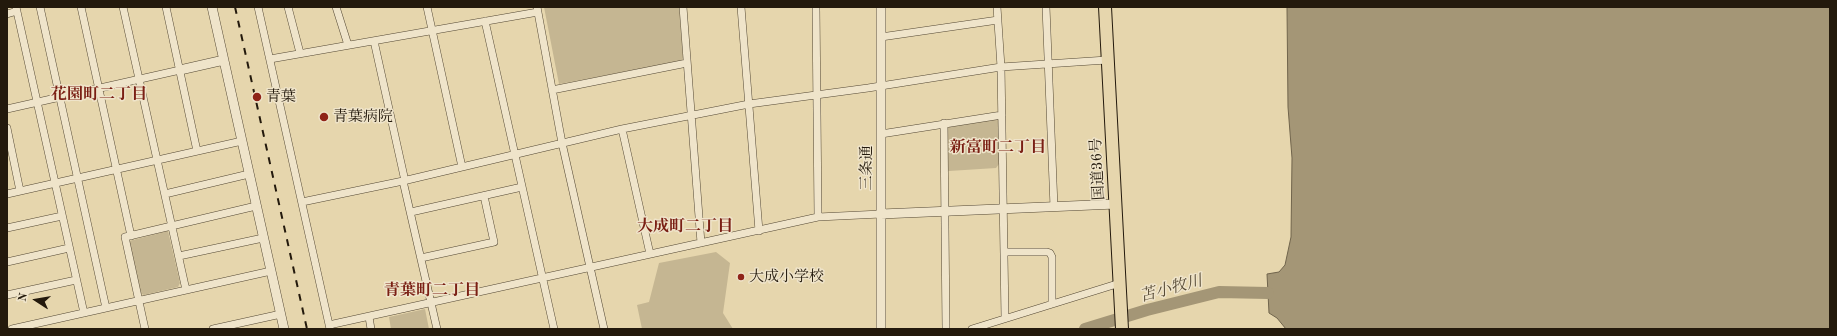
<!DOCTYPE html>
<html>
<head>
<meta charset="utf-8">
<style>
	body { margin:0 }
	#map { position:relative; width:1837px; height:336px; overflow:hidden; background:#e6d6ad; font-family:"Old Standard TT",serif }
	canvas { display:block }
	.frame { position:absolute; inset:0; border:8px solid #23190c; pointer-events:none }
	.north { position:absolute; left:16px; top:280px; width:40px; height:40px; -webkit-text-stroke:3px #efe4ca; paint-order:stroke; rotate:282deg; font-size:11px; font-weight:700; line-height:16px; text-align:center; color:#23190c }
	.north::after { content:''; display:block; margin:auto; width:14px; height:18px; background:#23190c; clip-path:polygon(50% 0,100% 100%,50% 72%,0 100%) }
</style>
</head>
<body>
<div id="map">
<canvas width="1837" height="336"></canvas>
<div class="frame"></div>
<div class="north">N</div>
</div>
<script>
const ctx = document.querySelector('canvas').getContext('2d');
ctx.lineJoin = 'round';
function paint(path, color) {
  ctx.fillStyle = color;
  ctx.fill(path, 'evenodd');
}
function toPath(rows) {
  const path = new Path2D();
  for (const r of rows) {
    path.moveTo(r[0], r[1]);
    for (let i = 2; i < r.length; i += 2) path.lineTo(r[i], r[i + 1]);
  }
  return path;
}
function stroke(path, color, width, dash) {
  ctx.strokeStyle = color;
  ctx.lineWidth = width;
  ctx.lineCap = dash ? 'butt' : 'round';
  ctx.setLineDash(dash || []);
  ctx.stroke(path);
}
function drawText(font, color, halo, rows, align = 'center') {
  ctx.font = font + ' "Old Standard TT","Noto Serif JP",serif';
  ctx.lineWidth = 3;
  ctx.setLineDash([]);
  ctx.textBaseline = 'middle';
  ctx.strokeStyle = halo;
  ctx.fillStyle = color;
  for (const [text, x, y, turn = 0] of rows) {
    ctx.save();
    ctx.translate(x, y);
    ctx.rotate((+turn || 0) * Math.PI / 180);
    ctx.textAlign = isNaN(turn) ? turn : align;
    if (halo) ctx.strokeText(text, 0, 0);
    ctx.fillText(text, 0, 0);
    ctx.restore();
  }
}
paint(toPath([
	[544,7,679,7,683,58,682,61,559,84],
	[996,119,999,121,999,164,996,168,949,171,947,170,947,129,949,127],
	[168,231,180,283,178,287,144,295,140,293,129,241],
	[716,252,730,263,723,313,733,329,642,329,637,305,649,302,659,263],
	[425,309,429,329,391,329,389,317]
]), '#c5b692');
const water = toPath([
	[1287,7,1830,7,1830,329,1286,329,1277,318,1269,313,1267,274,1279,272,1285,265,1291,237,1292,158,1288,107,1287,7]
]);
paint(water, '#a49676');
stroke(water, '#70644c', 1);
stroke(toPath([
	[1085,329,1147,310,1219,292,1268,293]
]), '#a49676', 12);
const minor = toPath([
	[16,7,84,313],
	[40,7,106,308],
	[81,7,131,236],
	[123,7,186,290],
	[166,7,197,151],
	[258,7,330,329],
	[288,7,300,53],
	[336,7,348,45],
	[427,7,462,167],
	[537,7,562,143,604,329],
	[683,7,701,243],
	[741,7,759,231],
	[816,7,818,217],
	[997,7,1001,67,1005,318],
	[1046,7,1054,207],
	[7,14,17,11],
	[485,21,554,329],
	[881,37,998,20],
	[374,41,405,181],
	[270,59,538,12],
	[552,90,687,63],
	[7,109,180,70],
	[944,123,946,329],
	[7,128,20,191],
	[622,129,650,254],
	[881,134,1002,115],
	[403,181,437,329],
	[7,194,242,141],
	[165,194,249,174],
	[302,202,403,181,622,129,749,104,868,88,1001,67,1107,60],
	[411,212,522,187],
	[7,228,62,216],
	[1004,252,1047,252,1050,253,1052,257,1052,304],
	[179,256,263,238],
	[421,258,494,242,484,196],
	[7,262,69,248],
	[7,295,76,280],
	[369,317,371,329],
	[329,325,818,217,881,214],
	[12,329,271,271],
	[145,329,125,237,256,206],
	[213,329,281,314],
	[972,329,1120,283]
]);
const tertiary = toPath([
	[212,7,284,329],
	[881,7,881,329],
	[180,70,224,60],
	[881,214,1116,204]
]);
const trunk = toPath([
	[1105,7,1122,329]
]);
stroke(minor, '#544834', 8);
stroke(tertiary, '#544834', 10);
stroke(trunk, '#23190c', 14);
stroke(minor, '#efe4ca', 7);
stroke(tertiary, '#efe4ca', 9);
stroke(trunk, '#e6d6ad', 12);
stroke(toPath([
	[235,7,307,329]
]), '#23190c', 2, [7, 7]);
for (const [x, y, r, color] of [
	[257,97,5,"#8f2418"],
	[324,117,5,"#8f2418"],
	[741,277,4,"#8f2418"]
]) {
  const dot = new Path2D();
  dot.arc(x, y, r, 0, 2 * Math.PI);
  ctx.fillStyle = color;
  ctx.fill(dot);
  stroke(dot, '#efe4ca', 1.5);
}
drawText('15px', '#23190c', '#efe4ca', [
	["青葉",266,97],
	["青葉病院",333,117],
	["大成小学校",749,277]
], 'left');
drawText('15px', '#23190c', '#efe4ca', [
	["三条通",867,168,-90],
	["国道36号",1098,169,-93]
]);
drawText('bold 16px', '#7a1f14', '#efe4ca', [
	["花園町二丁目",99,95],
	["新富町二丁目",998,148],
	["大成町二丁目",685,227],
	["青葉町二丁目",432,291]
]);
drawText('italic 16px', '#574b36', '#efe4ca', [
	["苫小牧川",1171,289,-15]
]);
</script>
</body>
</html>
